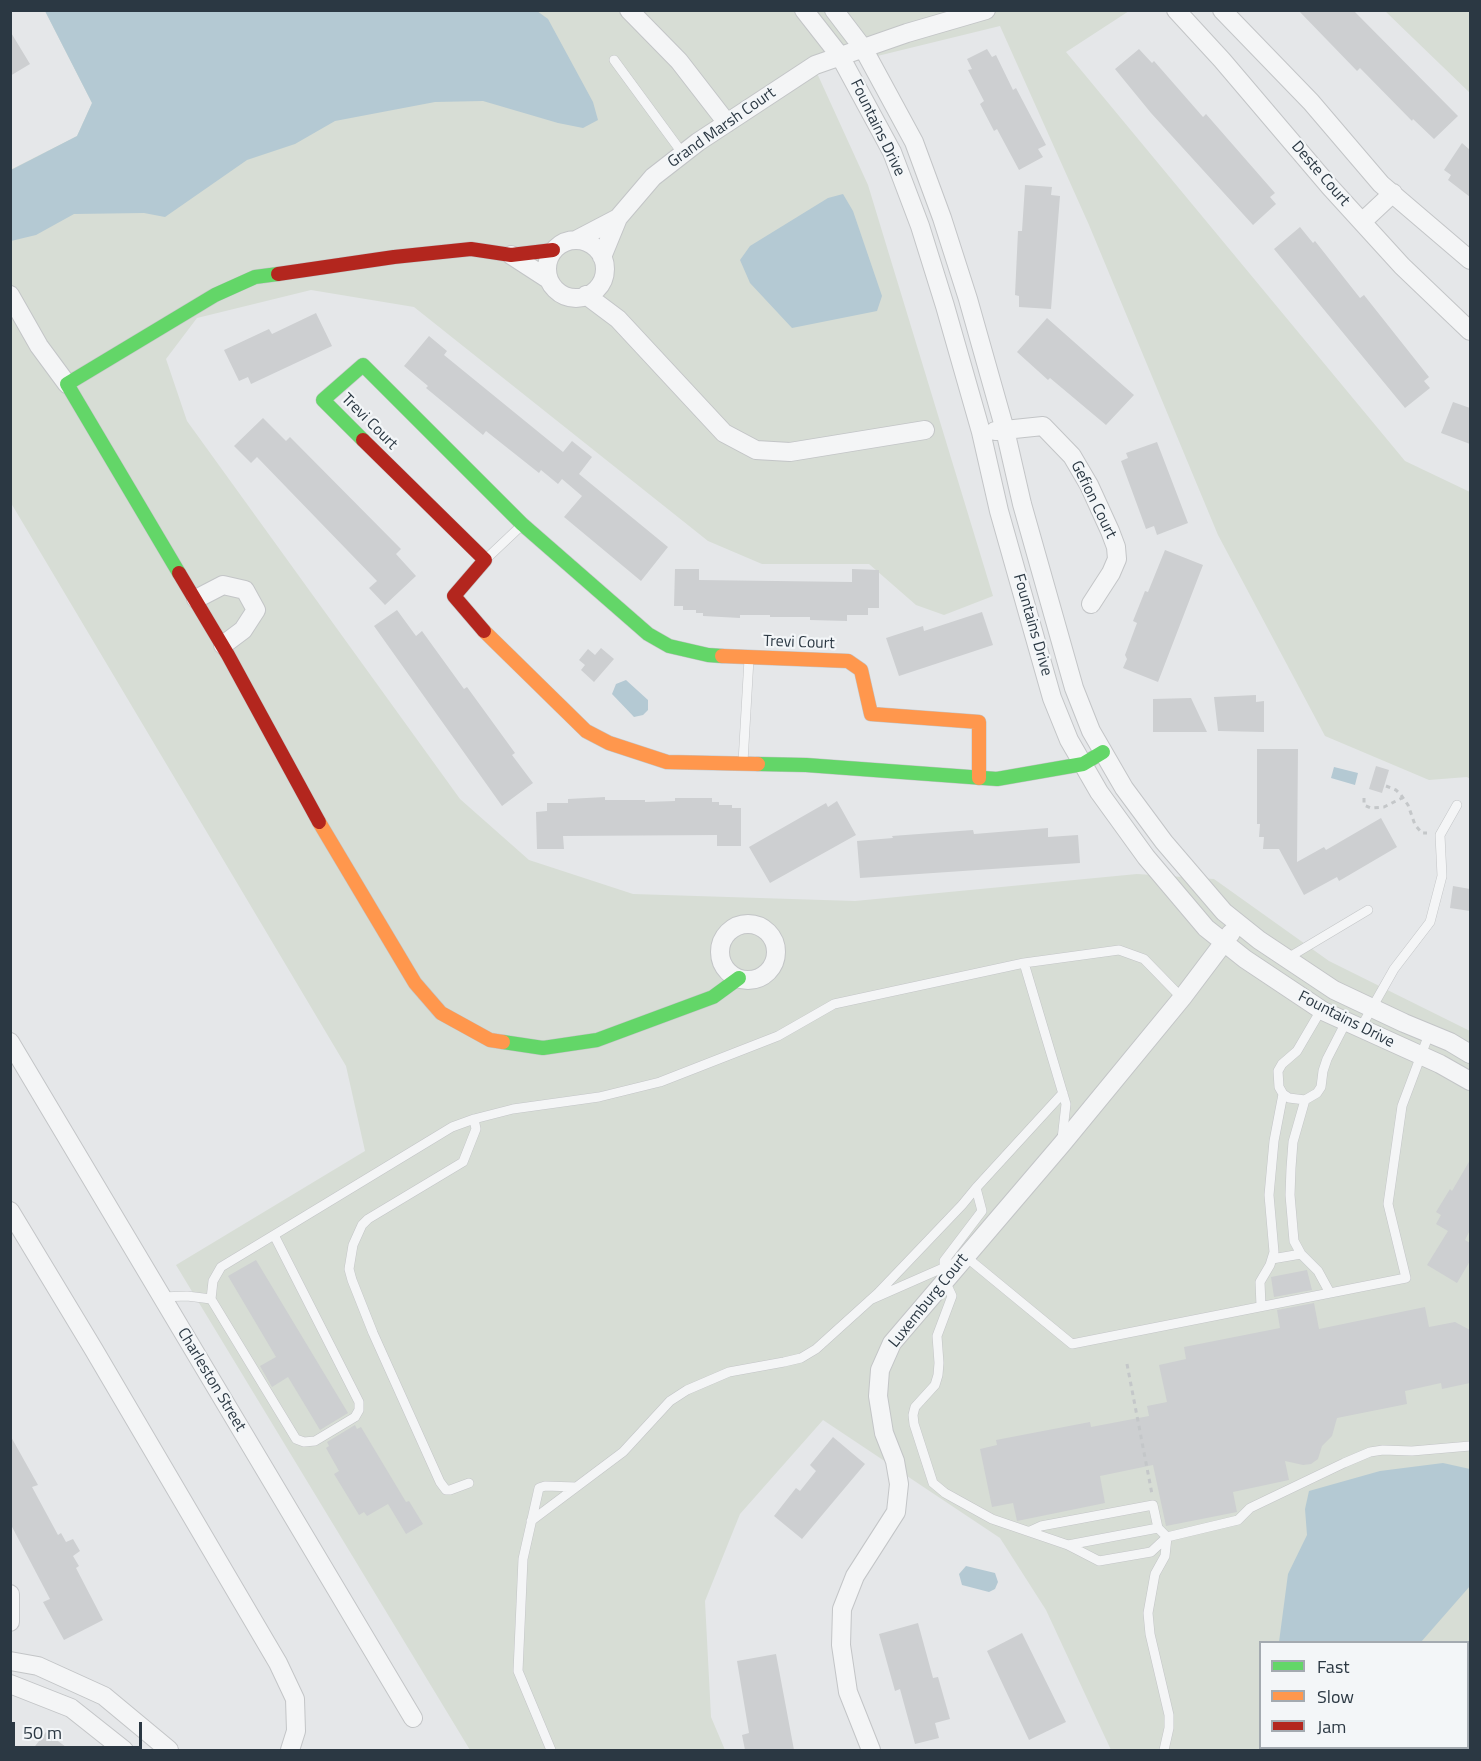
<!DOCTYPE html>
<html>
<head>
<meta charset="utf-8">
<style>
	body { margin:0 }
	#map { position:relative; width:1481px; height:1761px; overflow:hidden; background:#e5e7e9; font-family:"Titillium Web",sans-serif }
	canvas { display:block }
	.frame { position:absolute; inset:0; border:12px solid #2b3843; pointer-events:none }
	.legend { position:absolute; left:1259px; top:1641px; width:210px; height:108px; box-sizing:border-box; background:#f3f6f8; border:2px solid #a3aab0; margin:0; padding:8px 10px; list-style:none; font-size:18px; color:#2b3843 }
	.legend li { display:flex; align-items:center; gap:12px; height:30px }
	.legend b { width:30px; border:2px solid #a3aab0 }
	.scale { position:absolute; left:12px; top:1722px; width:130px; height:27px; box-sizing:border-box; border:3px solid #2b3843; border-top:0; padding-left:8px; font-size:18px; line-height:21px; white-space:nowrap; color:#2b3843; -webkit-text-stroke:4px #f3f6f8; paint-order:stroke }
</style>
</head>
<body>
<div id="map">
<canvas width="1481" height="1761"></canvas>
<div class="frame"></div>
<ul class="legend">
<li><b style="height:8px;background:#63d668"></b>Fast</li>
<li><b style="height:8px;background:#ff974d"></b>Slow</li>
<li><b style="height:8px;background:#b3261e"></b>Jam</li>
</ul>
<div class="scale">50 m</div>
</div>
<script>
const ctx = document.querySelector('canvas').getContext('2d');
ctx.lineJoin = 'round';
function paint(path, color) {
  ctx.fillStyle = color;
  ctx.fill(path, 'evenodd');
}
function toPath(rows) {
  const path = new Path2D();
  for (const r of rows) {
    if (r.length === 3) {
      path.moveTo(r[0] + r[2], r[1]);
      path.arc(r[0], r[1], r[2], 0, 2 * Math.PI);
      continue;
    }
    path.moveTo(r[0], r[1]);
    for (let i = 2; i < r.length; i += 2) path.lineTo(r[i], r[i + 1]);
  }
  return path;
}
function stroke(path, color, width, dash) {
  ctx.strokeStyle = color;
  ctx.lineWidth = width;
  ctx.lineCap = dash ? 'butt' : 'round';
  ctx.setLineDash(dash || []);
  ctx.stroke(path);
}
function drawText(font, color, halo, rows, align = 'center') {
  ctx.font = font + ' "Titillium Web",sans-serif';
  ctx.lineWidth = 4.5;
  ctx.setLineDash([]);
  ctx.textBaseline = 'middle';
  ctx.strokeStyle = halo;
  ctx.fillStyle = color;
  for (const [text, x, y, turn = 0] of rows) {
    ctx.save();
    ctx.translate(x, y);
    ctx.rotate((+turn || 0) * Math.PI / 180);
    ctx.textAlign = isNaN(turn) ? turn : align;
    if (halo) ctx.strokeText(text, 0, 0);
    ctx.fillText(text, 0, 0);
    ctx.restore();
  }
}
paint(toPath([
	[45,11,1129,11,1066,52,1405,461,1470,492,1470,779,1467,777,1429,780,1325,736,1218,535,1089,225,1000,26,816,71,868,185,993,596,944,615,916,605,869,564,762,564,708,541,414,307,311,290,197,318,166,359,187,421,460,799,529,860,633,894,855,901,1137,874,1214,879,1329,961,1470,1031,1470,1750,1111,1750,1046,1610,1000,1538,823,1420,740,1514,705,1601,711,1717,725,1750,470,1750,176,1265,365,1151,346,1066,11,503,10,170,77,136,92,103],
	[1260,1642,1468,1642,1468,1748,1260,1748],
	[1385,11,1470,11,1470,93]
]), '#d7ddd5');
paint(toPath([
	[45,11,537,11,548,19,593,102,598,120,583,128,558,123,483,101,435,102,335,121,295,144,247,160,165,217,144,213,74,214,36,235,11,241,11,170,77,136,92,103],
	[843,194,853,211,882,296,877,311,792,328,750,283,740,260,750,246,828,198],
	[626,680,648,700,648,710,643,715,634,717,612,694,616,684],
	[1334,767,1358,773,1355,785,1331,778],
	[1443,1463,1470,1469,1470,1586,1421,1642,1279,1642,1288,1574,1307,1535,1305,1509,1309,1491,1380,1471],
	[966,1566,995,1573,998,1582,995,1589,989,1592,962,1585,959,1574],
	[1283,1748,1415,1748,1416,1750,1284,1750]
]), '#b4c9d3');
paint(toPath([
	[1298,10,1353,10,1458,116,1434,139,1413,119,1412,121,1360,68,1357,71],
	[10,31,30,64,10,76],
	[987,49,992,57,996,55,1013,90,1016,88,1046,145,1038,149,1043,157,1019,170,997,129,994,131,980,104,984,101,968,70,972,69,967,59],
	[1139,49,1152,63,1154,61,1203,117,1206,114,1275,193,1270,197,1276,204,1253,225,1151,113,1115,69],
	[1462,143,1470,150,1470,197,1448,180,1451,175,1444,170],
	[1025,185,1052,187,1051,195,1060,196,1051,309,1019,307,1019,296,1015,295,1018,231,1022,231],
	[1300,227,1313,243,1315,241,1360,298,1364,295,1429,377,1424,381,1430,388,1405,408,1274,249],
	[316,313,332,346,251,384,248,377,239,381,224,350,269,329,272,334],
	[1047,318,1134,395,1106,425,1050,378,1048,380,1017,352],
	[429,336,447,351,444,355,563,452,572,441,592,457,579,474,668,547,641,581,564,517,582,496,562,479,558,484,541,470,539,473,486,431,483,435,426,388,428,386,404,366],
	[1453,402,1470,408,1470,444,1441,433],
	[263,418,286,441,290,437,401,549,396,554,416,576,385,605,369,588,377,581,257,457,251,463,234,446],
	[1157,442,1188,523,1157,535,1154,526,1146,529,1121,461,1128,458,1126,453],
	[1165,550,1203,565,1158,682,1123,668,1127,659,1125,655,1137,623,1133,621,1145,591,1148,592],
	[675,569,699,569,699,580,852,582,852,569,879,570,879,608,868,608,868,615,847,615,847,621,810,620,810,617,770,617,770,615,740,615,740,618,703,616,703,613,696,613,696,610,683,610,683,606,674,606],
	[397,610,416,636,422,631,464,689,467,687,515,753,512,755,533,783,502,806,374,626],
	[982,612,993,645,899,676,886,638,923,626,924,631],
	[601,648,614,659,594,682,581,670,585,665,579,660,588,649,595,655],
	[1256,695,1256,702,1264,701,1264,732,1218,731,1214,697],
	[1191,698,1207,732,1153,732,1153,699],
	[1257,749,1298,749,1297,862,1324,847,1326,850,1381,818,1397,847,1339,881,1337,877,1304,895,1279,849,1263,849,1264,837,1259,837,1260,824,1257,824],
	[1376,766,1389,770,1382,793,1369,789],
	[605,797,605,800,645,800,645,802,675,801,675,798,712,798,712,802,719,802,719,805,732,805,732,808,741,808,741,846,717,846,717,835,563,836,564,849,537,849,536,812,547,811,547,803,568,803,568,799],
	[837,801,856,835,770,883,749,847,826,803,828,807],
	[1048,828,1048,837,1078,835,1080,863,860,878,857,841,893,838,892,836,973,830,974,834],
	[1453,886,1470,889,1470,911,1450,908],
	[1470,1160,1470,1230,1465,1240,1470,1243,1470,1261,1457,1283,1427,1265,1448,1231,1436,1224,1441,1215,1436,1212,1450,1189,1452,1191],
	[256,1260,348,1413,320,1430,288,1377,272,1387,260,1366,276,1357,228,1276],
	[1307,1270,1312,1290,1274,1297,1271,1277],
	[1314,1303,1319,1329,1425,1307,1429,1327,1455,1322,1470,1330,1470,1383,1442,1389,1441,1383,1405,1391,1407,1404,1337,1418,1332,1436,1322,1446,1318,1459,1311,1464,1303,1465,1285,1461,1289,1480,1233,1492,1237,1512,1166,1526,1153,1465,1100,1476,1105,1503,1017,1521,1013,1503,992,1507,980,1449,997,1445,996,1440,1090,1422,1091,1427,1149,1416,1147,1406,1167,1402,1159,1365,1186,1359,1184,1347,1280,1328,1277,1310],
	[355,1425,357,1429,361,1427,406,1502,409,1501,423,1524,406,1534,388,1504,367,1516,364,1512,359,1515,334,1474,339,1471,326,1448,329,1446,327,1442],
	[10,1435,38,1485,32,1487,58,1535,61,1533,66,1542,73,1539,80,1551,73,1556,79,1566,76,1568,103,1620,64,1640,43,1602,50,1599,10,1523],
	[833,1437,865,1464,802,1539,774,1516,796,1488,800,1491,816,1471,810,1465],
	[918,1623,933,1678,938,1677,950,1719,935,1723,939,1738,915,1744,900,1689,895,1691,879,1634],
	[1022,1633,1066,1722,1029,1740,987,1651],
	[776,1654,794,1750,745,1750,742,1735,749,1733,737,1661],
	[46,1732,70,1750,32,1750]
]), '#cdcfd1');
const lane = toPath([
	[614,60,683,154],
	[486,559,522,525],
	[743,762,749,659],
	[1286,959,1368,910],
	[1321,1010,1297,1051,1282,1064,1278,1071,1279,1087,1283,1094,1289,1098,1305,1100,1317,1093,1321,1087,1323,1071,1327,1059,1346,1022],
	[1360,1029,1394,969,1430,922,1442,876,1440,835,1457,805],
	[1063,1093,976,1188,982,1211,944,1261,945,1281,952,1296,937,1336,939,1363,938,1375,935,1385,915,1407,913,1415,914,1424,933,1483,945,1493,992,1519,1068,1545,1158,1528],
	[1305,1100,1293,1142,1291,1168,1290,1195,1294,1241,1301,1254,1318,1271,1330,1293],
	[1062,1139,1066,1104,1024,963,1119,950,1144,959,1182,998],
	[274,1235,452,1127,474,1119,513,1109,599,1097,660,1082,778,1036,834,1004,1024,963],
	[964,1257,965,1256,1072,1344,1406,1278,1388,1204,1402,1106,1429,1034],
	[1272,1259,1301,1254],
	[161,1297,187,1296,211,1299,296,1439,304,1442,315,1441,355,1417,359,1410,359,1402,274,1235,221,1267,213,1281,211,1299],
	[870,1300,952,1264],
	[1261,1306,1260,1282,1270,1265,1274,1252,1269,1195,1274,1141,1283,1094],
	[469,1483,450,1490,446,1490,440,1482,373,1333,352,1280,349,1269,353,1245,362,1225,368,1219,463,1162,476,1129,474,1119],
	[531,1521,623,1452,670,1401,687,1390,729,1372,784,1362,801,1358,816,1349,878,1293,962,1205,976,1188],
	[1030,1531,1041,1526,1153,1505,1158,1528,1167,1537,1165,1556,1155,1574,1148,1613,1150,1634,1169,1715,1169,1728,1164,1750],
	[1068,1545,1099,1561,1151,1552,1167,1537,1238,1520,1250,1508,1344,1463,1370,1452,1383,1450,1412,1451,1470,1446],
	[551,1750,518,1671,523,1559,539,1488,545,1486,576,1487]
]);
const street = toPath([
	[629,10,679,61,727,123],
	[804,10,840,56,892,152,920,226,945,306,981,432,999,511,1052,698,1069,740,1099,792,1146,857,1206,928,1245,959,1323,1011,1440,1064,1470,1081],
	[834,10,863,48,914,142,942,218,968,299,1005,430,1022,504,1074,688,1091,731,1124,788,1164,842,1224,912,1259,940,1334,990,1404,1023,1450,1042,1470,1054],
	[1176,10,1222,60,1330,187,1402,266,1470,331],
	[1222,10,1311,102,1381,184,1470,260],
	[1362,222,1393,193],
	[576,240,618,218],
	[576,269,29],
	[511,255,548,279],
	[602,257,618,218,653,177,698,142,815,65,907,33,986,10],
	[10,295,39,346,67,384],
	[586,295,618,319,724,433,756,450,790,452,925,430],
	[995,431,1043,426,1072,456,1089,485,1110,531,1116,547,1117,559,1111,573,1091,604],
	[196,599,223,585,245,590,256,610,243,630,223,645],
	[748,952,28],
	[10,1042,413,1718],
	[10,1211,94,1350,278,1663,295,1699,296,1731,290,1750],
	[10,1594,10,1622],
	[10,1661,38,1666,104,1696,169,1750],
	[10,1684,71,1708,124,1750],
	[871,1750,848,1692,841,1645,842,1609,855,1576,896,1512,899,1484,895,1461,884,1433,878,1396,880,1370,892,1343,1062,1144,1182,998,1231,933]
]);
const fast = toPath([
	[363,440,323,400,363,365,522,524,648,634,669,646,708,655,722,656],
	[179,573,67,384,215,295,255,277,278,274],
	[758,764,806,765,997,779,1083,764,1103,752],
	[503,1042,543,1048,597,1040,713,997,739,978]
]);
const slow = toPath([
	[484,631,586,731,609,743,667,762,758,764],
	[722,656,848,661,861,670,871,714,979,722,979,778],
	[319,822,415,983,441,1013,490,1040,503,1042]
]);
const jam = toPath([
	[278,274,394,257,471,249,511,255,553,250],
	[363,440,485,560,454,596,484,631],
	[179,573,228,655,319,822]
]);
stroke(lane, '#c3c5c7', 10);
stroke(street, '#c3c5c7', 20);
stroke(fast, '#c3c5c7', 15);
stroke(slow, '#c3c5c7', 15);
stroke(jam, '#c3c5c7', 15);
stroke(toPath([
	[1386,786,1396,790,1401,795,1408,805,1415,825,1422,833,1427,833],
	[1364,798,1364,805,1371,808,1384,807,1402,798],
	[1127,1364,1152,1494]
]), '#c4c7c9', 3, [4.5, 4.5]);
stroke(lane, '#f4f5f6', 9);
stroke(street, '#f4f5f6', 18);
stroke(fast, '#63d668', 14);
stroke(slow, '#ff974d', 14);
stroke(jam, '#b3261e', 14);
drawText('16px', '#2b3843', '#f3f6f8', [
	["Grand Marsh Court",722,128,-35],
	["Fountains Drive",877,128,64],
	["Deste Court",1320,174,49],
	["Trevi Court",369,422,45],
	["Gefion Court",1093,500,64],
	["Fountains Drive",1032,625,74],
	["Trevi Court",799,643,2],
	["Fountains Drive",1346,1020,27],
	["Luxemburg Court",929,1301,-51],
	["Charleston Street",211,1380,59]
]);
</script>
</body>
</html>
